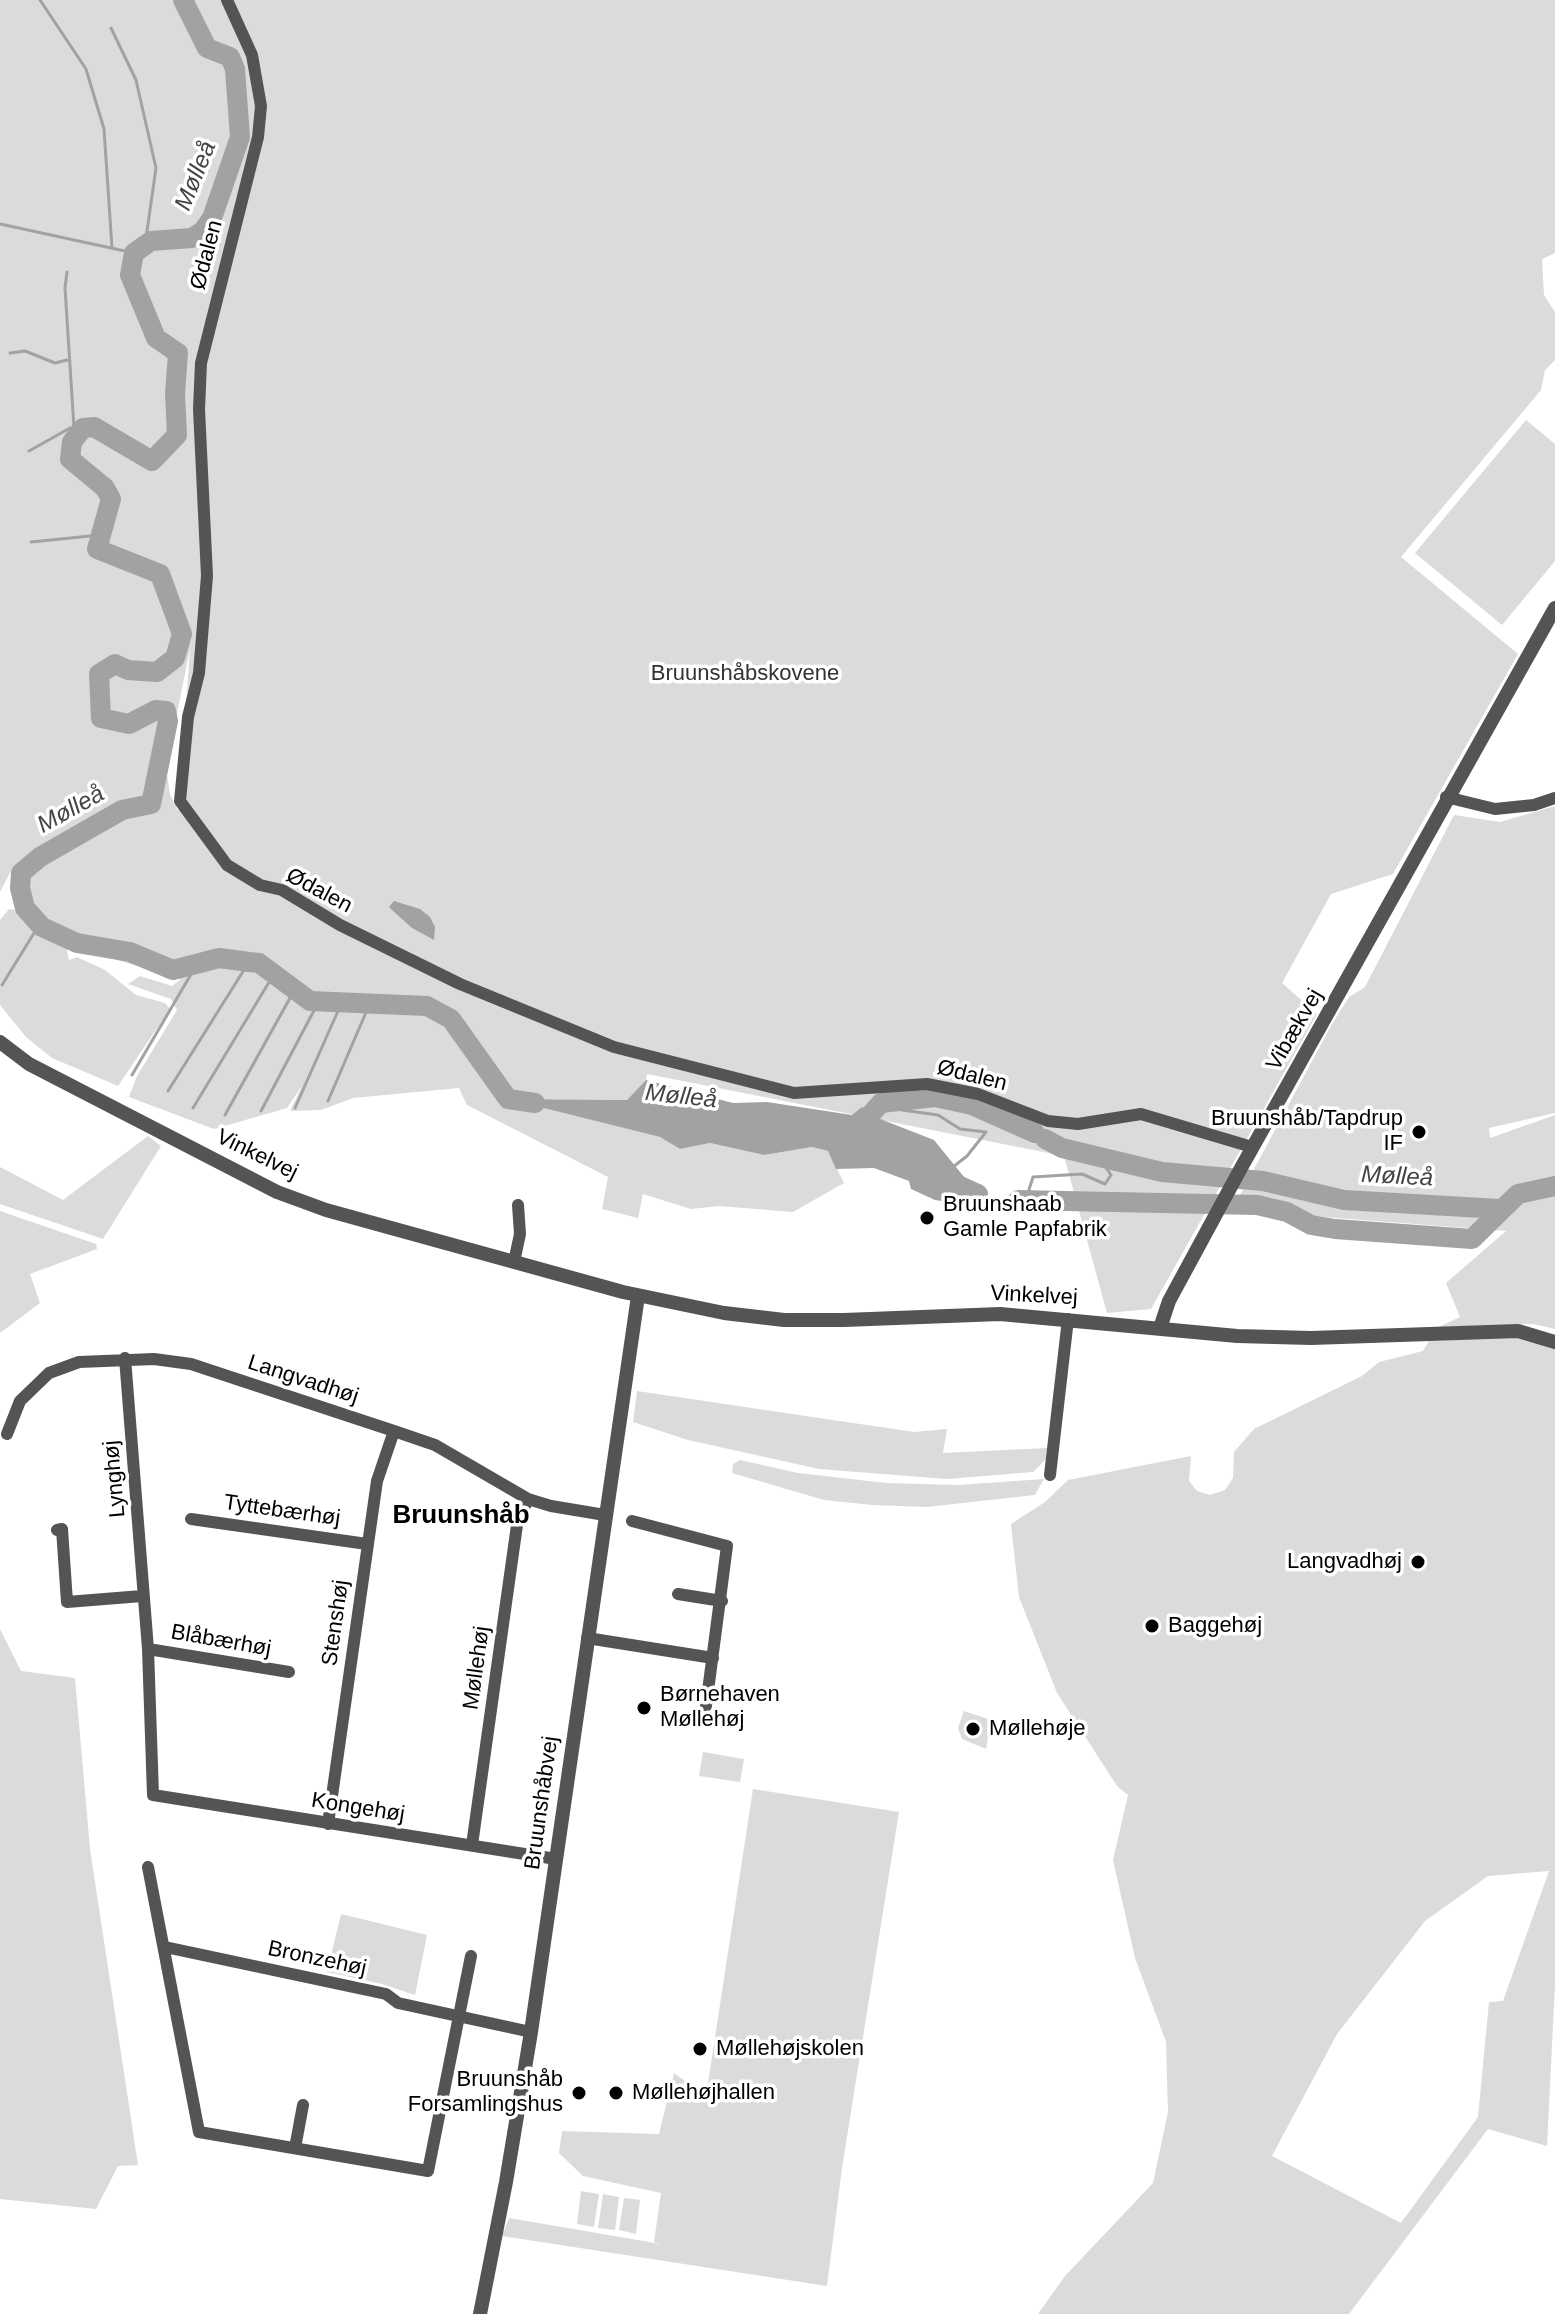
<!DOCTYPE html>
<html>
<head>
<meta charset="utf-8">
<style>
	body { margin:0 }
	canvas { display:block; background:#fff }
</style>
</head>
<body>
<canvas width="1555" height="2314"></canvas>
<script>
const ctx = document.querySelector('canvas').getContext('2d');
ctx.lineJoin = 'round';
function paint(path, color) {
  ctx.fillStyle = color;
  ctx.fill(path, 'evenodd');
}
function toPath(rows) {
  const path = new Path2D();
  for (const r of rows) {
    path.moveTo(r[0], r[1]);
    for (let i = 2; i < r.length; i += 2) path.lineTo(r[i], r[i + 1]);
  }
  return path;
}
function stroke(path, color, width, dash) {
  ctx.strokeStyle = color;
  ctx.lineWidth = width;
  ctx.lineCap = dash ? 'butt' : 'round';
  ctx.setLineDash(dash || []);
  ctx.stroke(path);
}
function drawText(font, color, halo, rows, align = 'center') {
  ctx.font = font + ' Arial,sans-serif';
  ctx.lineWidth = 7;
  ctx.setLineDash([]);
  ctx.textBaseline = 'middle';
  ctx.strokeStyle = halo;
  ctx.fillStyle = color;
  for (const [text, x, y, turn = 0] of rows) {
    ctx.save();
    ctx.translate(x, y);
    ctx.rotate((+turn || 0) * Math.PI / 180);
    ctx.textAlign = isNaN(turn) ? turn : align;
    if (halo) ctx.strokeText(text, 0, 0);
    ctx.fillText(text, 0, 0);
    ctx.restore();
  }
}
paint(toPath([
	[0,0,1555,0,1555,253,1542,259,1544,295,1555,312,1555,360,1545,370,1541,390,1401,557,1518,654,1393,874,1331,894,1282,983,1317,1014,1151,1309,1107,1313,1064,1156,647,1074,646,1080,627,1100,512,1099,660,1137,680,1149,710,1143,764,1155,812,1147,828,1151,844,1183,793,1212,719,1206,691,1209,643,1194,638,1218,602,1209,608,1177,467,1105,459,1088,353,1098,321,1110,290,1111,302,1086,287,1108,214,1129,129,1097,137,1076,177,1010,171,999,128,984,140,976,172,986,181,979,66,945,69,960,77,957,105,970,136,995,165,1003,170,1009,118,1086,52,1058,26,1037,0,1005,0,920,9,909,15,910,33,930,55,939,34,926,19,908,11,871,0,892],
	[190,649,190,650,178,811,170,794,166,768],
	[1526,420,1555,444,1555,561,1502,625,1415,553],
	[1555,806,1555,1113,1489,1128,1490,1138,1555,1115,1555,1329,1533,1324,1439,1327,1460,1317,1446,1283,1506,1231,1232,1210,1332,1024,1349,997,1365,987,1454,815,1500,822],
	[148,1136,161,1146,103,1239,0,1204,0,1167,63,1200],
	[0,1211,96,1244,97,1249,30,1274,40,1303,0,1333],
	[1513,1337,1555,1348,1555,1985,1547,2146,1488,2129,1349,2314,1038,2314,1065,2276,1153,2183,1168,2112,1166,2042,1135,1958,1113,1860,1128,1795,1117,1786,1057,1693,1019,1597,1011,1524,1045,1502,1068,1480,1191,1456,1189,1481,1197,1491,1210,1495,1225,1490,1233,1478,1234,1452,1254,1429,1362,1376,1379,1362,1423,1351,1429,1341],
	[1549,1871,1503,2001,1489,2002,1478,2117,1401,2223,1272,2156,1337,2034,1425,1921,1488,1876],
	[637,1391,914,1432,947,1429,943,1453,1047,1448,1046,1459,1033,1472,947,1479,819,1469,688,1440,633,1422],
	[740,1460,798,1473,886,1483,958,1485,1044,1479,1035,1495,927,1507,873,1505,824,1500,732,1473,733,1464],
	[0,1629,21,1671,75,1678,90,1849,138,2165,118,2166,96,2209,0,2199],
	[964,1711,991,1720,986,1749,962,1739,958,1728],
	[703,1752,744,1759,740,1782,699,1776],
	[753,1789,899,1812,842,2168,827,2286,502,2236,509,2218,661,2244,654,2242,661,2193,583,2176,559,2153,562,2131,659,2134,674,2073,706,2096],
	[341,1914,427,1935,415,1995,382,1984,327,1972],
	[581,2191,599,2194,594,2227,577,2224],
	[603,2194,619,2197,615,2230,598,2228],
	[624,2198,640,2200,636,2234,619,2230]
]), '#dbdbdb');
paint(toPath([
	[394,901,420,909,430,917,435,927,434,940,412,928,392,910,389,907],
	[646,1080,733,1103,767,1102,852,1115,862,1107,870,1115,934,1140,973,1188,972,1198,963,1204,935,1200,911,1189,909,1181,874,1168,836,1169,828,1151,812,1147,764,1155,710,1143,680,1149,660,1137,508,1099,627,1100]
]), '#a2a2a2');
stroke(toPath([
	[40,0,86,69,104,129,112,248],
	[111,28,136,80,156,168,145,245],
	[0,224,134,253],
	[67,272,65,288,74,428],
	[10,353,25,351,55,363,67,360],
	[29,451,70,428,83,428],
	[31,542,100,535],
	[2,985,39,925],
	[132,1075,197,964],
	[168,1091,249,962],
	[897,1098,902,1110,938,1115,960,1129,986,1132,967,1156,953,1167],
	[328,1101,370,1003],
	[193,1108,274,974],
	[295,1108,342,1002],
	[261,1111,319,1001],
	[225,1115,295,989],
	[1026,1199,1033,1177,1082,1174,1105,1184,1111,1175,1103,1163,1104,1157]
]), '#a2a2a2', 3);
stroke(toPath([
	[183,0,207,48,230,57,235,69,240,137,212,218,203,231,192,238,151,241,134,253,130,275,156,338,178,353,175,394,177,435,152,461,94,427,83,428,72,442,70,459,105,488,111,499,97,549,160,574,182,634,175,658,157,672,128,670,115,664,99,674,101,718,129,724,156,710,166,711,168,721,151,804,122,810,40,857,21,873,20,888,25,908,42,927,77,943,130,952,173,970,219,958,249,962,259,963,310,1001,427,1006,451,1019,508,1099,535,1103],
	[852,1135,881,1103,935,1097,972,1105,1035,1133],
	[1045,1139,1062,1148,1162,1172,1263,1181,1344,1200,1500,1209],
	[947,1180,978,1194],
	[1018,1200,1257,1205,1287,1212,1311,1225,1335,1229,1472,1239,1518,1194,1555,1186]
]), '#a2a2a2', 20);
stroke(toPath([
	[227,0,252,55,261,106,258,137,201,363,199,409,207,576,199,673,188,717,180,801,227,865,260,885,282,890,340,925,460,984,614,1047,794,1093,927,1084,978,1094,1048,1121,1078,1124,1141,1114,1252,1147],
	[1446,797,1495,809,1534,805,1555,798],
	[514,1262,520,1234,518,1205],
	[125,1358,148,1649,153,1795,556,1859],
	[7,1434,20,1401,49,1373,79,1362,154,1359,191,1364,394,1431,435,1445,528,1499,551,1506,605,1515],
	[1050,1475,1068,1319],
	[191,1519,367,1544],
	[632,1521,727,1546,706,1706],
	[57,1530,62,1529,67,1602,142,1596],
	[678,1594,722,1601],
	[587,1638,713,1658],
	[148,1649,289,1672],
	[328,1824,377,1481,394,1431],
	[472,1845,517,1525,528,1499],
	[148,1867,199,2132,428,2171,471,1956],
	[165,1947,386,1994,398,2003,531,2032],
	[295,2148,303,2105]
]), '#545454', 12);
stroke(toPath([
	[0,1042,29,1064,277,1192,326,1210,623,1292,724,1313,784,1320,844,1320,1000,1314,1237,1336,1311,1338,1518,1331,1555,1342],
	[1160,1328,1169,1301,1241,1168,1555,608],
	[480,2314,506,2182,531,2032,638,1296]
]), '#545454', 14);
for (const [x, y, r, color] of [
	[1419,1132,8,"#000"],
	[927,1218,8,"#000"],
	[1418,1562,8,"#000"],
	[1152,1626,8,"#000"],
	[644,1708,8,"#000"],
	[973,1729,8,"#000"],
	[700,2049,8,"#000"],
	[579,2093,8,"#000"],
	[616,2093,8,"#000"]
]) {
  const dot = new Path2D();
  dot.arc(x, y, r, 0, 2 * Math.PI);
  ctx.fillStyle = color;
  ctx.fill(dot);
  stroke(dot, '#fff', 3);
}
drawText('22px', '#000', '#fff', [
	["Ødalen",207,255,-75],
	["Ødalen",319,891,28],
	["Vibækvej",1295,1030,-60],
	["Ødalen",972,1076,14],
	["Vinkelvej",257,1155,26],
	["Vinkelvej",1034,1296,3],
	["Langvadhøj",303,1380,18],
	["Lynghøj",115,1479,-95],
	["Tyttebærhøj",282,1511,8],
	["Stenshøj",336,1623,-82],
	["Blåbærhøj",221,1641,10],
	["Møllehøj",477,1668,-82],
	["Bruunshåbvej",542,1803,-82],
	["Kongehøj",358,1808,9],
	["Bronzehøj",317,1959,12]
]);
drawText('22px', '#323232', '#fff', [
	["Bruunshåbskovene",745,674]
]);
drawText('22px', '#000', '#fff', [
	["Bruunshåb/Tapdrup",1403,1119,"right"],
	["IF",1403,1144,"right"],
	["Bruunshaab",943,1205],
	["Gamle Papfabrik",943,1230],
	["Langvadhøj",1402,1562,"right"],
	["Baggehøj",1168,1626],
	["Børnehaven",660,1695],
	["Møllehøj",660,1720],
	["Møllehøje",989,1729],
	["Møllehøjskolen",716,2049],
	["Bruunshåb",563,2080,"right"],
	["Forsamlingshus",563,2105,"right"],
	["Møllehøjhallen",632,2093]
], 'left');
drawText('italic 24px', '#434343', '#fff', [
	["Mølleå",196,176,-68],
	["Mølleå",71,810,-29],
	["Mølleå",681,1097,6],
	["Mølleå",1397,1177,3]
]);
drawText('bold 26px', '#000', '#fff', [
	["Bruunshåb",461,1516]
]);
</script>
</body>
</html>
